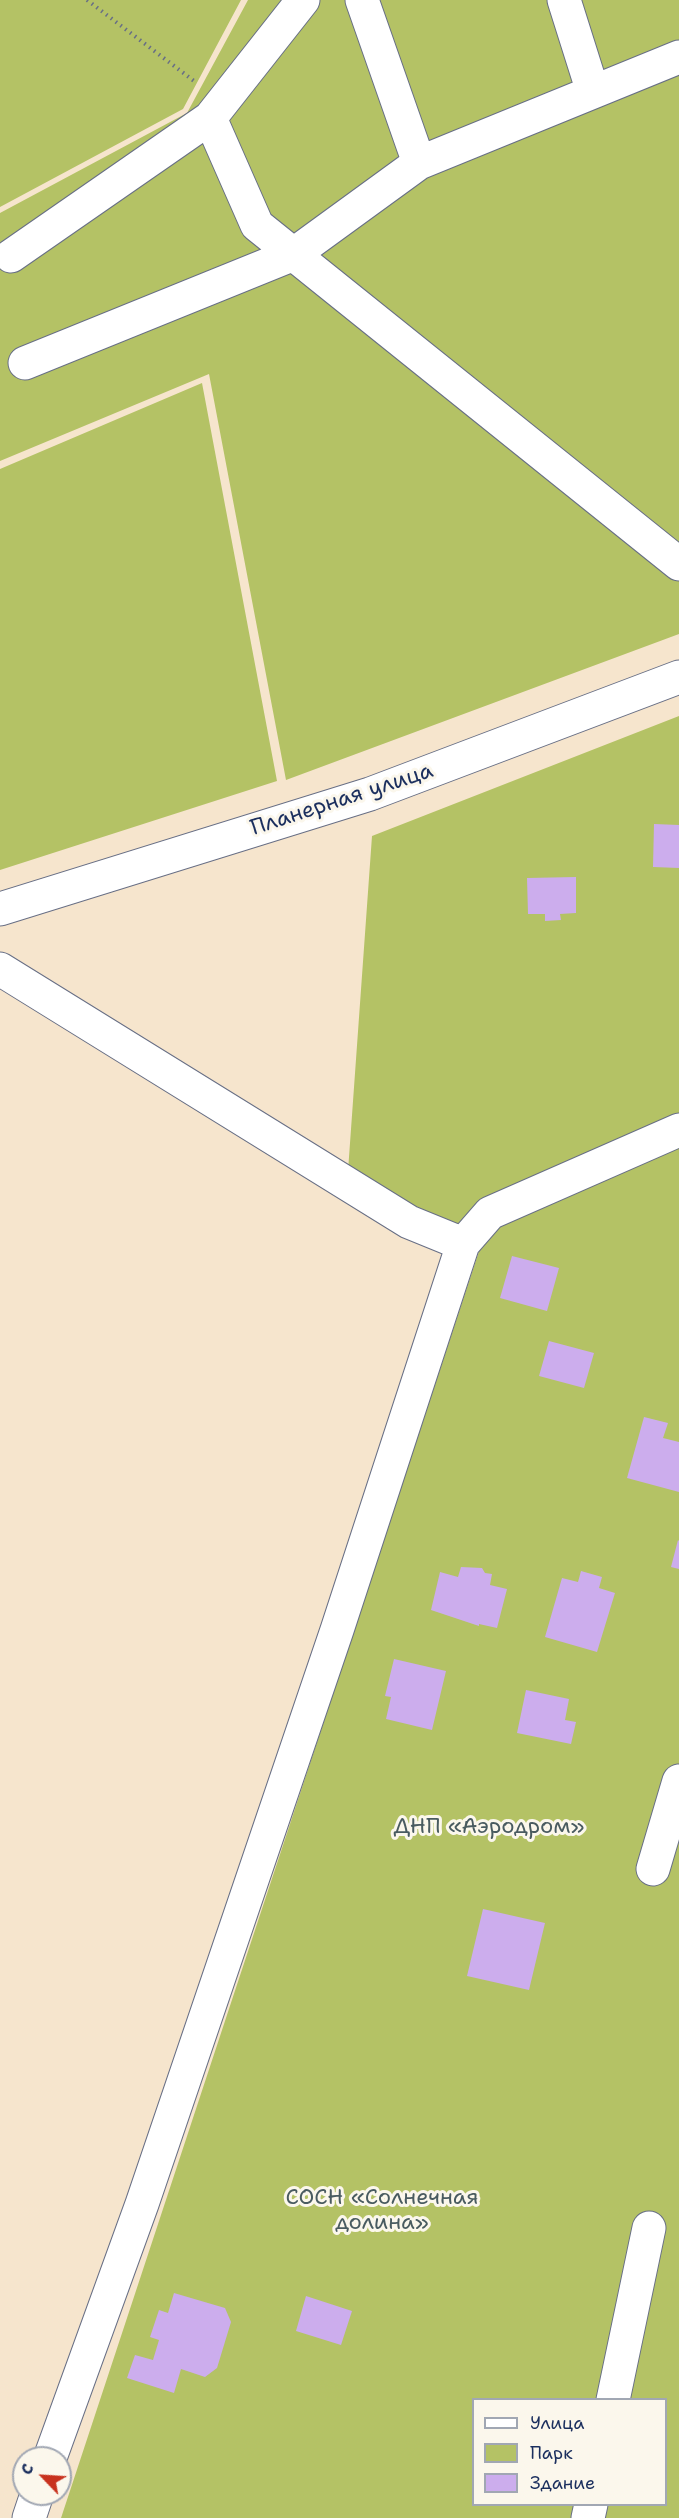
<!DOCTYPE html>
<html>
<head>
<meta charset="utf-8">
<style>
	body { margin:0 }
	#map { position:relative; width:679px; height:2518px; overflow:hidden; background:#f6e5cd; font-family:"Shantell Sans",sans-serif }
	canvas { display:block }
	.legend { position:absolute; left:472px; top:2398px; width:195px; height:108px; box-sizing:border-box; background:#fbf7ec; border:2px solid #a1a7b3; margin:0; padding:8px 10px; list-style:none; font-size:18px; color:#1b2f5e }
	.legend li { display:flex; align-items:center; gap:12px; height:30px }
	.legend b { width:30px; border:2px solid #a1a7b3 }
	.north { position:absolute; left:12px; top:2446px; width:60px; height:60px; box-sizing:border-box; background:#fbf7ec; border:2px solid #a1a7b3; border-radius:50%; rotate:295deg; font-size:16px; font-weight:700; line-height:24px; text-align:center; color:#1b2f5e }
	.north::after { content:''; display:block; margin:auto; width:21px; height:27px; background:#c8321e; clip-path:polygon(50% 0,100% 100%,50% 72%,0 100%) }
</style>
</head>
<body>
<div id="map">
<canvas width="679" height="2518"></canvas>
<ul class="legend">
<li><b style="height:8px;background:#fff"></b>Улица</li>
<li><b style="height:16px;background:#b4c265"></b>Парк</li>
<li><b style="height:16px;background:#ccaded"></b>Здание</li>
</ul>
<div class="north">С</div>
</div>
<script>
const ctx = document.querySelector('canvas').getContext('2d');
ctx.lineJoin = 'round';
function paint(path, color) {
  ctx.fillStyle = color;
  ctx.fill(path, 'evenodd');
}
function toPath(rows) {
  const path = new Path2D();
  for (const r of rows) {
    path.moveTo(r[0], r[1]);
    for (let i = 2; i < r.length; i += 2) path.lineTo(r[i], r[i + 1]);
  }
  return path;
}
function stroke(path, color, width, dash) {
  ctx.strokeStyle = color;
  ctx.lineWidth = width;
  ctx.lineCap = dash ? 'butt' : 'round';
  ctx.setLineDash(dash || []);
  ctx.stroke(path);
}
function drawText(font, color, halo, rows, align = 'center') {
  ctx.font = font + ' "Shantell Sans",sans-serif';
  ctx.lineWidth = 6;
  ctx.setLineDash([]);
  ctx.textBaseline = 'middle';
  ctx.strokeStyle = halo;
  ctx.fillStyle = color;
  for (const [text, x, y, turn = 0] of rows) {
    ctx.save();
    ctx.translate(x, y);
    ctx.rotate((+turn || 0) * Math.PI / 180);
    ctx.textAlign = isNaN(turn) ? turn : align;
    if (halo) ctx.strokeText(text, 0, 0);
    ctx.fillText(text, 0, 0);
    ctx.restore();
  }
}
paint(toPath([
	[0,0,241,0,183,109,0,207],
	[248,0,679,0,679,634,286,780,209,374,0,461,0,213,187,113],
	[202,383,277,781,0,870,0,469],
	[679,716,679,2518,61,2518,484,1236,410,1204,348,1171,372,836],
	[474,2400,666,2400,666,2504,474,2504]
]), '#b4c265');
paint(toPath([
	[654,824,679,825,679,868,653,867],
	[576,877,576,913,560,914,561,920,545,921,545,914,528,914,527,878],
	[512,1256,559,1268,547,1311,500,1298],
	[549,1341,594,1353,584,1388,539,1376],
	[644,1417,668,1423,663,1438,679,1442,679,1492,627,1478],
	[678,1540,679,1541,679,1569,671,1567],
	[461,1567,482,1568,485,1573,492,1574,490,1585,507,1589,497,1628,479,1624,479,1626,431,1610,440,1572,458,1577],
	[581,1571,602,1577,599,1588,615,1593,597,1652,545,1637,562,1578,578,1582],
	[394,1659,446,1671,432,1730,386,1719,391,1697,385,1696],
	[526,1690,569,1699,565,1720,576,1722,571,1744,517,1733],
	[483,1909,545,1923,529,1990,467,1976],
	[174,2293,225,2308,231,2322,217,2368,205,2377,181,2369,174,2393,127,2378,135,2355,153,2360,159,2340,150,2337,159,2310,168,2313],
	[306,2296,352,2311,341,2345,296,2331]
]), '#ccaded');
const minor = toPath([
	[362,0,419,163],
	[564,0,593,92],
	[210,118,257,225,679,564],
	[11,256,210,118,303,0],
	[25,363,294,254,419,163,679,57],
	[0,909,370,794,679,677],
	[0,969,409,1222,463,1244,490,1213,679,1130],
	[653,1869,679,1781],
	[613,2400,649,2228],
	[50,2458,142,2204,337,1630,463,1244],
	[29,2518,37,2494],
	[588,2518,591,2504]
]);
stroke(minor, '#686f85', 35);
stroke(toPath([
	[87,0,194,81]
]), '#686f85', 4, [1.5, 4.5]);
stroke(minor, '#fff', 33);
drawText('22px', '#1b2f5e', '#fbf7ec', [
	["Планерная улица",342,800,-18]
]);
drawText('22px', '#495b60', '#fbf7ec', [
	["ДНП «Аэродром»",489,1827],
	["СОСН «Солнечная",382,2198],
	["долина»",382,2223]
]);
</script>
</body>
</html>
